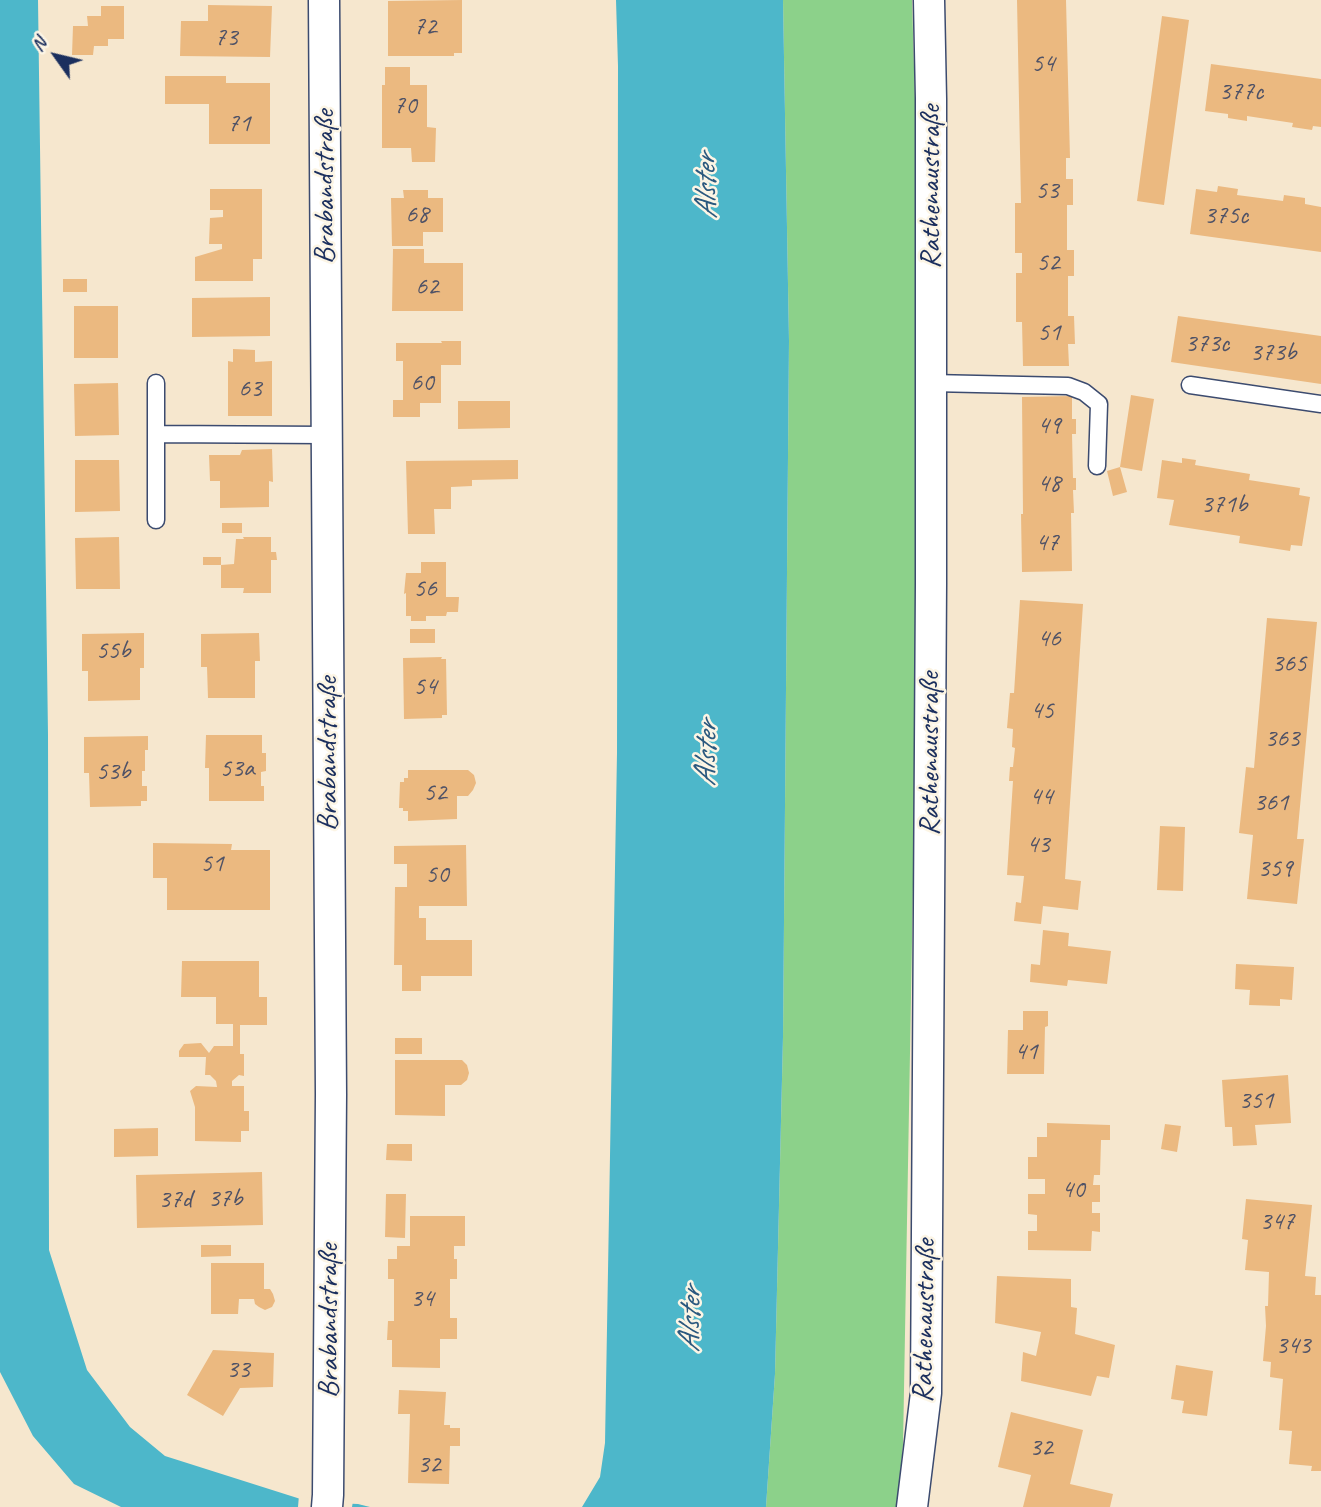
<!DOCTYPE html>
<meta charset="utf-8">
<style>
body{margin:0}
#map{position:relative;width:1321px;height:1507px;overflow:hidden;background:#f6e7ce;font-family:Caveat,sans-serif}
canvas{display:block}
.north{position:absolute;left:21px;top:21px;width:70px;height:70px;-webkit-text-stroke:5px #fcf5e5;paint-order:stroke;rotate:304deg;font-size:19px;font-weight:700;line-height:28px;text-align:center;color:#1b2f5e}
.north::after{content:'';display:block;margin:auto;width:24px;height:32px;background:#1b2f5e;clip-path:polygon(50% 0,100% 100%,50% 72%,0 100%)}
</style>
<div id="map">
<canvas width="1321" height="1507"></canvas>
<div class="north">N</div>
</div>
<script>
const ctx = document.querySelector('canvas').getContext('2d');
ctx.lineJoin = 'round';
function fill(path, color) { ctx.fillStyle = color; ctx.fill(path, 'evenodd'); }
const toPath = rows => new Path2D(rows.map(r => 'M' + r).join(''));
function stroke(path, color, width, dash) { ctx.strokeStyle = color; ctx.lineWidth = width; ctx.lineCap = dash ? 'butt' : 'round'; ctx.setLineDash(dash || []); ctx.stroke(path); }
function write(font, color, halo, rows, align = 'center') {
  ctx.font = font + ' Caveat,sans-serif'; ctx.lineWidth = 5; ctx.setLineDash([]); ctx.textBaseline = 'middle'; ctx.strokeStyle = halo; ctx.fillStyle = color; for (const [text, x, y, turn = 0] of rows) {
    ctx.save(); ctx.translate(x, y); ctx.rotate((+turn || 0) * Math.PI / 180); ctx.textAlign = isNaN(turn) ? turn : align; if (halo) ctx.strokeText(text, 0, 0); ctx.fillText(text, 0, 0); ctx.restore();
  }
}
const green = toPath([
 [783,0,912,0,915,101,918,604,903,1445,897,1507,766,1507,775,1374,783,1037,789,341]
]);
const water = toPath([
 [0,0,38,0,48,735,49,1250,87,1370,130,1427,165,1456,310,1502,358,1504,370,1507,121,1507,74,1484,33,1436,0,1372],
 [616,0,783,0,789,341,783,1037,775,1374,766,1507,582,1507,600,1477,605,1443,617,753,618,66]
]);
const pier = toPath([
 [299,1495,310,1498,353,1501,352,1507,298,1507]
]);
const building = toPath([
 [462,0,462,53,454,53,454,56,388,56,388,1],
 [1017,0,1066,0,1070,158,1066,158,1066,179,1073,179,1073,205,1067,205,1067,250,1074,250,1074,276,1068,276,1068,316,1074,316,1075,344,1068,344,1069,366,1023,366,1022,322,1016,322,1016,273,1022,273,1022,253,1015,253,1015,203,1021,203],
 [208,5,272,6,270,57,180,56,181,21,208,21],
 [101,6,124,6,124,39,108,39,108,46,94,46,93,55,72,55,73,26,88,26,87,16,101,16],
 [1162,16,1189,20,1164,205,1137,201],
 [1211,64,1321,79,1321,127,1313,126,1312,130,1292,127,1293,123,1247,116,1247,121,1228,118,1228,114,1205,111],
 [385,67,410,67,410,85,427,85,427,127,436,128,435,162,412,162,411,148,382,148,382,85,385,85],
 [165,76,226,76,226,83,270,83,270,144,209,144,209,104,165,104],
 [1218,186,1238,189,1237,195,1283,201,1284,195,1305,198,1305,204,1321,207,1321,252,1190,234,1196,189,1217,192],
 [210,189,262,189,262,259,253,259,253,281,195,281,195,257,222,249,222,244,209,244,210,218,223,217,223,210,210,210],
 [403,190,428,190,428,198,443,198,443,232,423,232,423,246,392,246,391,198,404,198],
 [393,249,424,249,424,263,463,263,463,311,392,311],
 [63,279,87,279,87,292,63,292],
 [270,297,270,336,192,337,192,298],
 [74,306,118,306,118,358,74,358],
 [1178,316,1321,336,1321,384,1171,362],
 [441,341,461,341,461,365,441,365,441,403,420,403,420,417,393,417,393,400,403,400,403,361,396,361,396,343,442,343],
 [233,349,255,350,255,362,272,361,272,416,228,416,228,361,233,362],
 [118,383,119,435,75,436,74,384],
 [1131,395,1154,399,1142,471,1120,467],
 [1072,396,1072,419,1076,419,1076,434,1072,434,1073,478,1076,478,1076,490,1073,490,1074,513,1071,513,1072,571,1022,572,1021,514,1023,514,1022,397],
 [458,401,510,401,510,428,458,429],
 [272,449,273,482,269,481,269,507,220,508,220,481,210,481,209,455,240,455,242,450],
 [1182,458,1196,460,1195,465,1250,474,1249,480,1300,488,1299,495,1310,497,1302,546,1291,545,1290,551,1239,543,1240,536,1169,525,1174,500,1157,498,1162,460,1182,463],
 [75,460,119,460,120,511,75,512],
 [518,460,518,479,472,480,472,486,451,487,451,509,434,509,435,534,408,534,406,461],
 [1120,467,1127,492,1113,496,1107,471],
 [222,523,242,523,242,533,222,533],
 [119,537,120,589,76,589,75,538],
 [243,537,271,537,271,552,276,552,277,560,271,560,271,593,243,593,244,588,221,588,221,565,203,565,203,557,221,557,221,565,234,564,236,539,244,539],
 [421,562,446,562,446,597,459,597,458,612,447,612,446,616,426,616,426,621,411,621,411,616,406,616,406,593,404,594,406,573,421,573],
 [1020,600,1083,604,1065,879,1081,881,1078,910,1043,906,1041,924,1014,921,1016,902,1021,903,1024,876,1007,875,1013,781,1009,781,1010,767,1013,767,1015,748,1012,747,1013,729,1007,728,1010,693,1014,693],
 [1267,618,1317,622,1297,839,1304,839,1297,904,1247,899,1253,835,1239,833,1246,767,1254,768],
 [410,629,435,629,435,643,410,643],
 [144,633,144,668,140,668,140,700,88,701,88,671,82,671,82,634],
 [259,633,260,661,255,661,255,698,208,698,207,667,201,667,201,634],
 [442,657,441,659,446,659,447,715,442,715,442,718,404,719,403,658],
 [206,735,262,735,262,753,266,753,266,771,261,772,261,786,264,786,264,801,209,801,209,768,205,768],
 [148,736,148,750,145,750,145,771,142,771,142,786,147,786,147,801,141,801,141,806,90,807,89,773,84,773,84,737],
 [408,770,468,770,474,775,476,783,473,790,468,796,457,796,457,819,408,821,408,811,403,811,403,808,399,808,400,782,404,782,404,778,408,778],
 [1160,826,1185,827,1183,891,1157,890],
 [153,843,232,844,231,850,270,850,270,910,167,910,167,878,153,878],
 [466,845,467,906,419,906,419,918,426,918,426,940,472,940,472,976,421,976,421,991,402,991,402,965,394,965,395,887,407,887,407,864,394,864,394,846],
 [1043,930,1069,933,1068,946,1111,951,1107,984,1068,980,1067,986,1030,982,1031,964,1040,965],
 [182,961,259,961,259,997,267,997,267,1025,240,1025,240,1054,244,1054,244,1076,239,1075,232,1081,232,1086,244,1086,244,1111,249,1111,249,1131,241,1131,241,1142,195,1141,195,1107,190,1091,196,1086,217,1087,216,1081,210,1075,205,1075,206,1057,179,1057,179,1051,184,1044,201,1043,209,1053,214,1046,233,1046,233,1024,216,1024,216,997,181,997],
 [1236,964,1294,967,1292,1000,1280,999,1280,1006,1249,1005,1250,990,1235,989],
 [1023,1011,1048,1011,1048,1026,1045,1027,1044,1074,1007,1074,1008,1030,1023,1030],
 [395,1038,422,1038,422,1054,395,1054],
 [395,1060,462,1060,467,1065,469,1073,467,1080,461,1085,445,1085,445,1116,395,1115],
 [1288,1075,1291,1123,1255,1125,1257,1145,1233,1146,1232,1127,1225,1127,1222,1080],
 [1047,1123,1110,1125,1110,1140,1101,1140,1100,1175,1094,1175,1093,1185,1100,1185,1100,1202,1092,1202,1092,1213,1100,1213,1100,1232,1092,1231,1091,1251,1028,1250,1028,1231,1037,1231,1037,1215,1028,1214,1028,1194,1045,1194,1045,1179,1028,1179,1028,1157,1037,1157,1037,1137,1047,1137],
 [1165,1124,1181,1126,1177,1152,1161,1149],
 [158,1128,158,1156,114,1157,114,1129],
 [387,1144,412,1144,412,1161,386,1160],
 [262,1172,263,1225,137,1228,136,1175],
 [386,1194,406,1194,405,1238,385,1237],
 [1246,1199,1312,1205,1305,1276,1316,1277,1315,1295,1321,1295,1321,1471,1311,1471,1312,1466,1289,1464,1292,1431,1279,1430,1283,1379,1270,1377,1271,1362,1263,1361,1266,1326,1265,1306,1268,1306,1269,1272,1245,1270,1248,1240,1242,1239],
 [410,1216,465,1216,465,1246,454,1246,454,1259,457,1259,457,1279,450,1279,450,1318,457,1318,457,1339,440,1339,440,1368,392,1367,392,1340,387,1340,388,1321,394,1321,394,1279,388,1279,388,1259,397,1259,397,1246,410,1246],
 [201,1245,231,1245,231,1256,201,1257],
 [211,1263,264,1263,264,1289,270,1289,273,1294,275,1301,272,1307,265,1310,259,1307,255,1304,254,1299,239,1299,238,1314,211,1314],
 [997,1276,1071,1279,1071,1307,1077,1308,1075,1334,1115,1345,1109,1378,1097,1376,1091,1396,1021,1381,1023,1352,1036,1356,1041,1332,995,1323],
 [213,1350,274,1353,273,1387,240,1388,223,1416,187,1395],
 [1176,1365,1213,1371,1207,1416,1182,1413,1184,1401,1171,1399],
 [399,1390,446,1392,444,1425,450,1425,450,1428,460,1428,460,1446,450,1446,449,1484,408,1483,410,1414,398,1414],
 [1011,1412,1083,1430,1070,1484,1113,1494,1110,1507,1023,1507,1031,1475,998,1467]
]);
const service = toPath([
 [156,383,156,520],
 [931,383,1068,386,1084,392,1099,404,1097,466],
 [1190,385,1321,404],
 [156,434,326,435]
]);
const minor = toPath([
 [324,0,331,1094,328,1495,327,1507],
 [912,1507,926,1393,931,583,931,99,929,0]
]);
const numberNames = [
 ["72",425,27],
 ["73",226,38],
 ["54",1043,64],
 ["377c",1241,92],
 ["70",405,106],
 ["71",239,124],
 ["53",1047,191],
 ["68",417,215],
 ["375c",1226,216],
 ["52",1048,263],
 ["62",427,287],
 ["51",1049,333],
 ["373c",1207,344],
 ["373b",1273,353],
 ["60",422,383],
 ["63",250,389],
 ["49",1049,426],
 ["48",1049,484],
 ["371b",1224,505],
 ["47",1047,543],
 ["56",425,589],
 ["46",1049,639],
 ["55b",113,651],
 ["365",1289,664],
 ["54",425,687],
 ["45",1042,711],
 ["363",1282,739],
 ["53a",237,769],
 ["53b",113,772],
 ["52",435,793],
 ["44",1041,797],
 ["361",1271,803],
 ["43",1038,845],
 ["51",212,864],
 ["359",1275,869],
 ["50",437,875],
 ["41",1026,1052],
 ["351",1256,1101],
 ["40",1073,1190],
 ["37b",225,1199],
 ["37d",175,1200],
 ["347",1277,1222],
 ["34",422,1299],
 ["343",1293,1346],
 ["33",238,1370],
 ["32",1041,1448],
 ["32",429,1465]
];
const streetNames = [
 ["Brabandstraße",325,187,-90],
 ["Rathenaustraße",931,187,-90],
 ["Brabandstraße",328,754,-90],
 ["Rathenaustraße",930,754,-90],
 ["Brabandstraße",329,1321,-90],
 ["Rathenaustraße",925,1321,-89]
];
const waterNames = [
 ["Alster",707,187,-91],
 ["Alster",707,754,-88],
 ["Alster",691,1320,-88]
];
fill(green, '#8cd18a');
fill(water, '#4db7ca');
fill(pier, '#f6e7ce');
fill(building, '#ebb980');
stroke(service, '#3c4b6f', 19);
stroke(minor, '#3c4b6f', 33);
stroke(service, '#fff', 16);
stroke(minor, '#fff', 30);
write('26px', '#4f5266', null, numberNames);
write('30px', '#1b2f5e', '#fcf5e5', streetNames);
write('italic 32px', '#2a587e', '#fcf5e5', waterNames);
</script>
